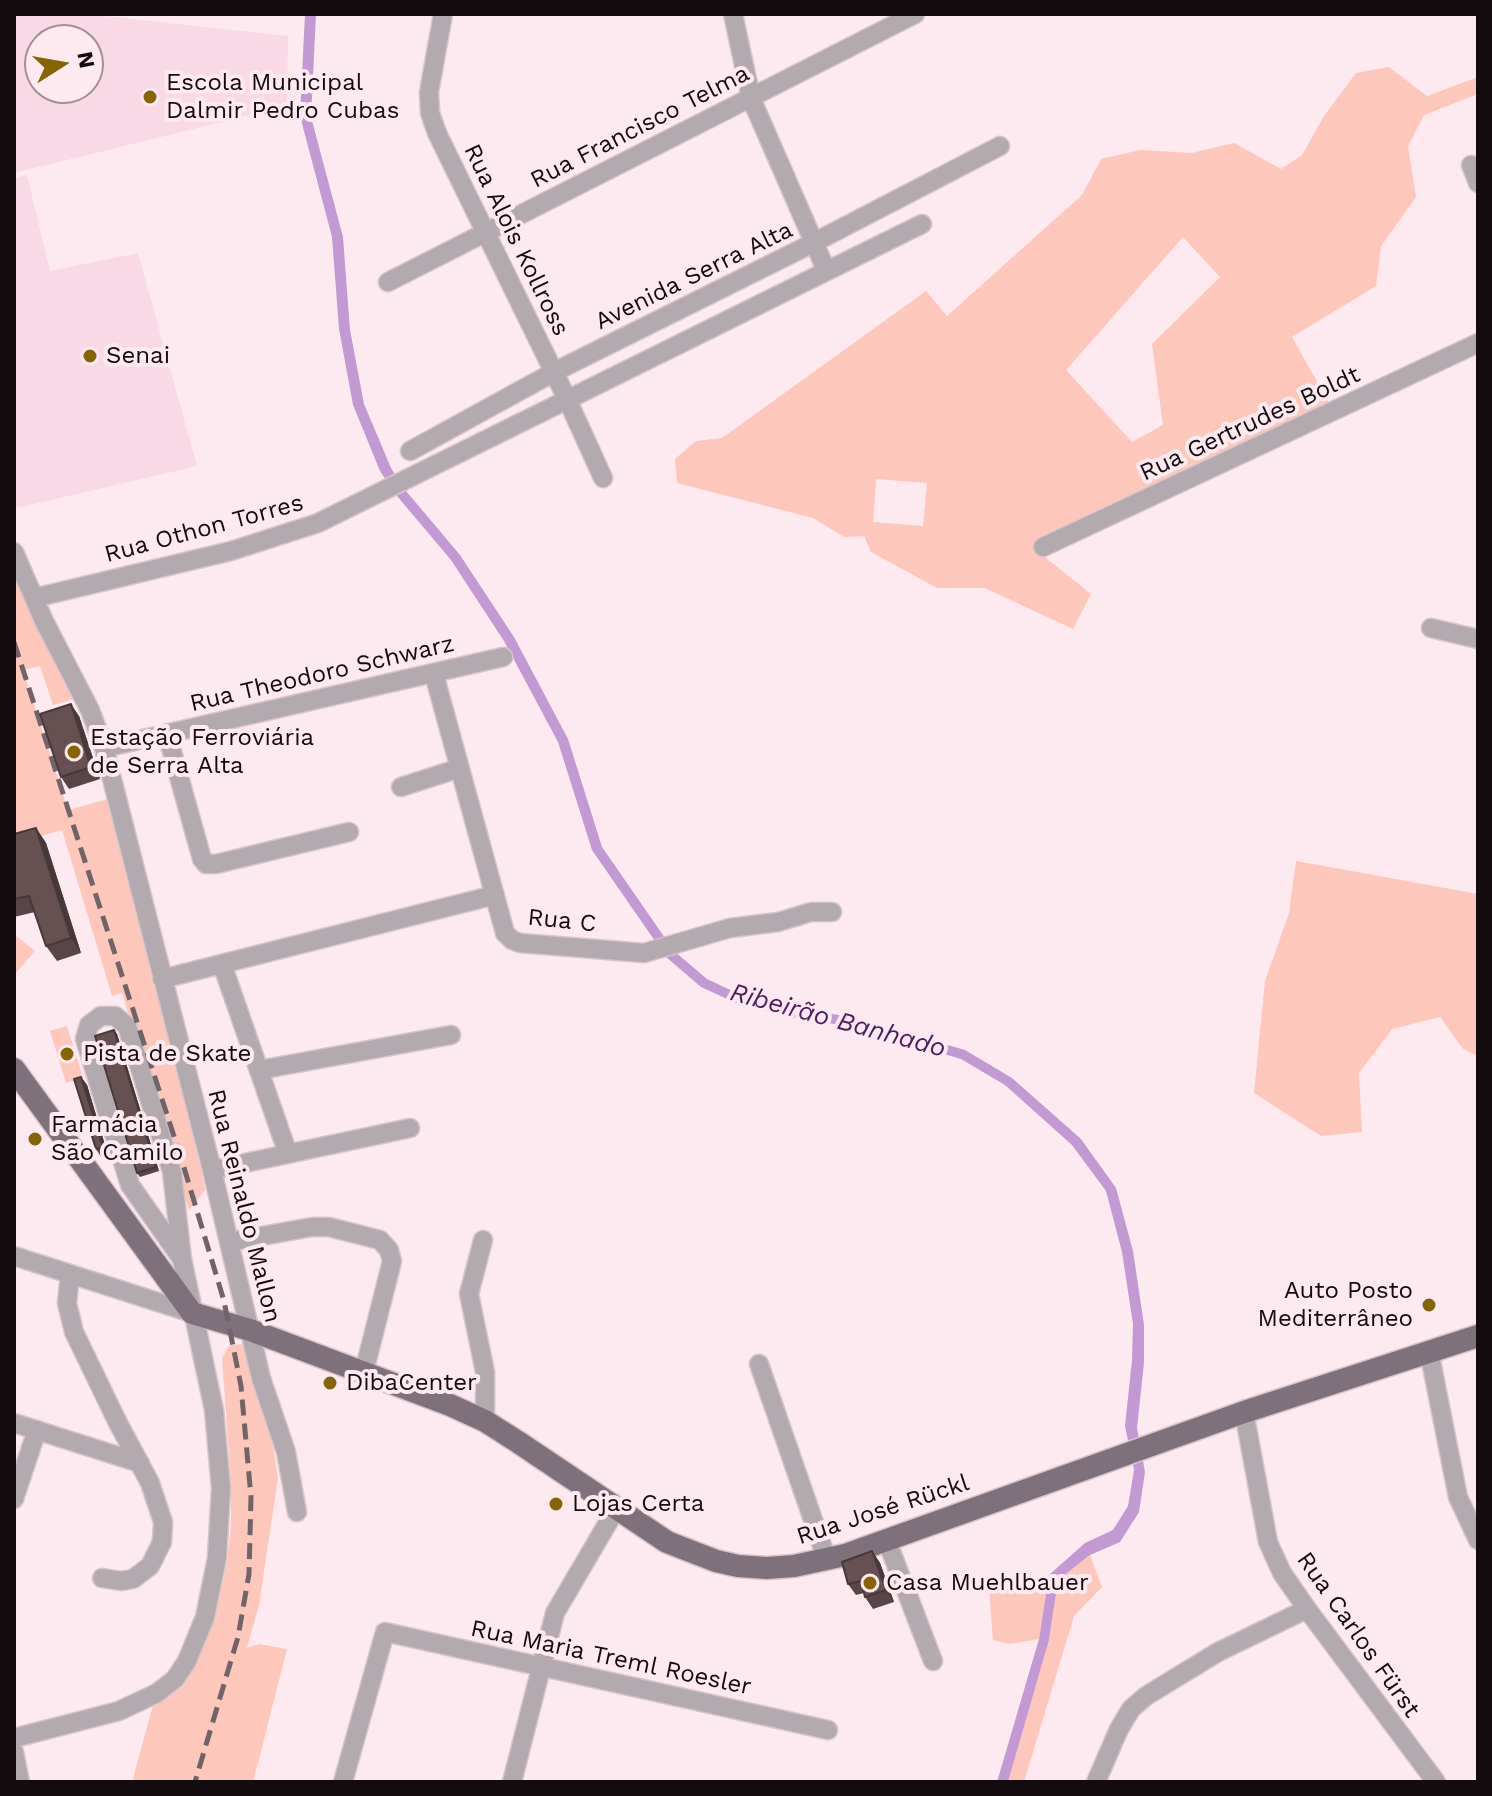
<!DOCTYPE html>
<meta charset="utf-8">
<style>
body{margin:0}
#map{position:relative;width:1492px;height:1796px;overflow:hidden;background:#fde9f0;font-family:"Work Sans",sans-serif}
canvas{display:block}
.frame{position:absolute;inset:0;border:16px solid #130b0e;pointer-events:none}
.north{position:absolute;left:24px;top:24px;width:80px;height:80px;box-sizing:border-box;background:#fde9f0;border:2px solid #9f9096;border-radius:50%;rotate:79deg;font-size:22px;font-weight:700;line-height:32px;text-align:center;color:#130b0e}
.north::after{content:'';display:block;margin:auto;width:28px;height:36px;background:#866500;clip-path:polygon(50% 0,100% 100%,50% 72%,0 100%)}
</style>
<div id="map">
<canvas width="1492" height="1796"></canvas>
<div class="frame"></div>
<div class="north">N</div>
</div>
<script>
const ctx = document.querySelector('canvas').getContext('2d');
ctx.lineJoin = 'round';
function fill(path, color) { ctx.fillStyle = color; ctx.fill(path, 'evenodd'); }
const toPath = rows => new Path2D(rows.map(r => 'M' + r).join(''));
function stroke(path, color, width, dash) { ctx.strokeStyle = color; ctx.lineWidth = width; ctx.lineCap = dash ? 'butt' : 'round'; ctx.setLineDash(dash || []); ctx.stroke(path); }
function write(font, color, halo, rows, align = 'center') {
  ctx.font = font + ' "Work Sans",sans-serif'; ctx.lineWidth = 8; ctx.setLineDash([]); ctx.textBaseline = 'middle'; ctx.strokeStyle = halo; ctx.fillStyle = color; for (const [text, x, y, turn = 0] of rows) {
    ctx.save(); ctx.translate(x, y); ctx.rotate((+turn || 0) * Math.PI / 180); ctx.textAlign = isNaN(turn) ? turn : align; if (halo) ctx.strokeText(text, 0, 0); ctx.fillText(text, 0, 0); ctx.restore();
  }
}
const built = toPath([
 [14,14,103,14,104,16,288,36,287,106,14,173],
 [40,40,88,40,88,88,40,88],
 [27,175,50,271,138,253,197,466,17,508,14,496,14,178]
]);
const green = toPath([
 [1389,67,1427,96,1478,77,1478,94,1424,115,1408,146,1416,197,1381,246,1376,286,1292,337,1329,403,1051,534,1046,558,1091,594,1073,629,985,588,937,588,871,552,864,536,844,537,813,518,677,483,675,459,696,441,722,438,926,291,947,316,1082,195,1101,159,1140,150,1192,153,1234,143,1281,169,1302,155,1324,116,1356,73],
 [1183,237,1220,277,1152,344,1163,425,1132,442,1066,370],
 [876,479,927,483,923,526,873,522],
 [14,576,75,699,53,705,40,666,23,670,68,810,108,799,202,1173,205,1190,189,1210,122,993,112,996,62,830,14,844],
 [1296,861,1478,894,1478,1056,1463,1049,1440,1017,1392,1029,1359,1073,1362,1132,1321,1136,1254,1093,1265,981,1289,913],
 [14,934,35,951,14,975],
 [67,1026,83,1078,66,1083,50,1031],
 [248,1344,273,1446,278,1478,259,1605,247,1648,259,1644,287,1649,253,1782,132,1782,153,1705,188,1675,205,1639,218,1602,227,1563,231,1524,231,1484,222,1358,230,1345],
 [1090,1555,1102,1587,1074,1616,1024,1782,1008,1782,1049,1640,1058,1580],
 [1049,1575,1039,1639,1009,1644,993,1640,989,1588]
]);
const water = toPath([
 [305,14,316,14,311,117,343,237,350,330,364,404,391,468,406,491,460,555,514,637,568,739,602,847,674,951,707,979,739,994,787,1006,855,1018,965,1050,1012,1078,1081,1139,1116,1188,1133,1251,1144,1325,1144,1363,1137,1428,1145,1472,1139,1512,1120,1542,1090,1555,1058,1580,1049,1640,1008,1782,997,1782,1039,1639,1049,1575,1085,1543,1113,1530,1128,1506,1134,1470,1125,1426,1132,1360,1133,1324,1122,1252,1106,1191,1072,1145,1005,1085,961,1059,853,1027,785,1016,736,1003,701,987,666,957,592,850,558,742,504,641,451,560,397,496,380,471,353,405,339,329,332,237,300,116]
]);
const minor = toPath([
 [443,14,429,92,430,113,437,133,568,401,603,478],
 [733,14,751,98,826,270],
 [1471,165,1478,183],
 [388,282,915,14],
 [410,451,554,372,815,242,1000,146],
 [1043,547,1478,343],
 [14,552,44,621,90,710,104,748,212,1170,261,1378,286,1452,297,1512],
 [34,598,231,551,318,523,922,224],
 [1431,628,1478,639],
 [434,674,505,933,512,940,520,943,644,953,730,928,778,922,811,912,832,912],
 [167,734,202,859,206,864,216,864,349,832],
 [104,748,503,657],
 [401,787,460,768],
 [222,964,288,1154],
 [162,979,495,895],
 [259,1070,451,1035],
 [212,1170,410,1128],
 [483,1240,469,1294,485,1372,485,1421],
 [229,1242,312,1227,329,1227,380,1240,389,1250,392,1261,364,1372],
 [14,1256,192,1313],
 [70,1274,67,1303,74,1332,117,1421,150,1483,163,1522,162,1542,150,1566,133,1579,121,1581,102,1578],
 [1429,1351,1458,1497,1478,1540],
 [759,1364,827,1560],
 [1244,1412,1268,1542,1282,1573,1307,1609,1436,1782],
 [14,1423,140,1463],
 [14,1499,37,1430],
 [887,1541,933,1661],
 [14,1738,119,1711,157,1693,175,1679,187,1661,205,1617,217,1558,221,1488,214,1410,182,1259,172,1172,127,1026,115,1016,101,1016,89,1025,85,1039,130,1185,182,1259],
 [14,1752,20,1782],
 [343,1782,385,1632,828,1730],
 [512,1782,555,1613,616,1509],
 [1096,1782,1119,1729,1131,1709,1146,1696,1218,1652,1307,1609]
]);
const major = toPath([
 [14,1069,192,1313,250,1330,450,1405,485,1421,518,1442,667,1542,716,1561,738,1566,767,1568,794,1566,845,1555,1244,1412,1478,1336]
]);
const rail = toPath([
 [14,642,182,1161,224,1301,241,1386,251,1497,249,1574,238,1637,195,1782]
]);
const wall = toPath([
 [79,716,100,779,69,789,61,777],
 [36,828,46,843,81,953,57,961,46,946,35,912,14,917,14,834],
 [114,1030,117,1034,159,1171,140,1177,137,1173],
 [81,1077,87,1085,108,1155,101,1157,96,1149],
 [872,1551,880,1563,894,1602,873,1609,865,1597,864,1593,856,1595,848,1584]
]);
const shadedWall = toPath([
 [71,704,79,716,100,779,91,767],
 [36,828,46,843,81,953,71,938],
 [114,1030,117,1034,159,1171,156,1167],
 [81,1077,87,1085,108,1155,103,1147],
 [872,1551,880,1563,894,1602,886,1590]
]);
const building = toPath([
 [71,704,91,767,61,777,40,714,71,704],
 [36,828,71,938,46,946,29,896,14,899,14,834,36,828],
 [114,1030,156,1167,137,1173,95,1036,114,1030],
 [81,1077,103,1147,96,1149,74,1079,81,1077],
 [872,1551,886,1590,865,1597,861,1581,848,1584,842,1562,872,1551]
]);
const markers = [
 [150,97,8,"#866500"],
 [90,356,8,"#866500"],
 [74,752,8,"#866500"],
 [67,1054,8,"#866500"],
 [35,1139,8,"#866500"],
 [1429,1305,8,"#866500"],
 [330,1383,8,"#866500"],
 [556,1504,8,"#866500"],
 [870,1583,8,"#866500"]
];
const poiNames = [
 ["Escola Municipal",166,83],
 ["Dalmir Pedro Cubas",166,111],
 ["Senai",106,356],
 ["Estação Ferroviária",90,738],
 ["de Serra Alta",90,766],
 ["Pista de Skate",83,1054],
 ["Farmácia",51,1125],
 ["São Camilo",51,1153],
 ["Auto Posto",1413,1291,"right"],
 ["Mediterrâneo",1413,1319,"right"],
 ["DibaCenter",346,1383],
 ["Lojas Certa",572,1504],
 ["Casa Muehlbauer",886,1583]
];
const streetNames = [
 ["Rua Francisco Telma",640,127,-27],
 ["Rua Alois Kollross",516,240,64],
 ["Avenida Serra Alta",694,276,-26],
 ["Rua Gertrudes Boldt",1250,424,-25],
 ["Rua Othon Torres",204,529,-15],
 ["Rua Theodoro Schwarz",322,674,-13],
 ["Rua C",562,921,6],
 ["Rua Reinaldo Mallon",244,1206,76],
 ["Rua José Rückl",883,1510,-18],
 ["Rua Carlos Fürst",1358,1635,55],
 ["Rua Maria Treml Roesler",611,1658,12]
];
const waterNames = [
 ["Ribeirão Banhado",838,1021,15]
];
fill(built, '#f9d9e5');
fill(green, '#fdc7bc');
fill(water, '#c299d2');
stroke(minor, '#d8c5cc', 21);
stroke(major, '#d8c5cc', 25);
stroke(minor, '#b3aab0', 18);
stroke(major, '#7f717c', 22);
stroke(rail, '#716469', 5, [16, 8]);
fill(wall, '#584547');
fill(shadedWall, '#473839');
fill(building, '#665052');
stroke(building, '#473839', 2);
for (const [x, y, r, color] of markers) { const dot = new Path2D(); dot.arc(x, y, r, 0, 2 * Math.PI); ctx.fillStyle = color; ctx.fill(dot); stroke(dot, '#fde9f0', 3); }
write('24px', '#130b0e', '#fde9f0', poiNames, 'left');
write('24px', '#130b0e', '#fde9f0', streetNames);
write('italic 26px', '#4f1c60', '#fde9f0', waterNames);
</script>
